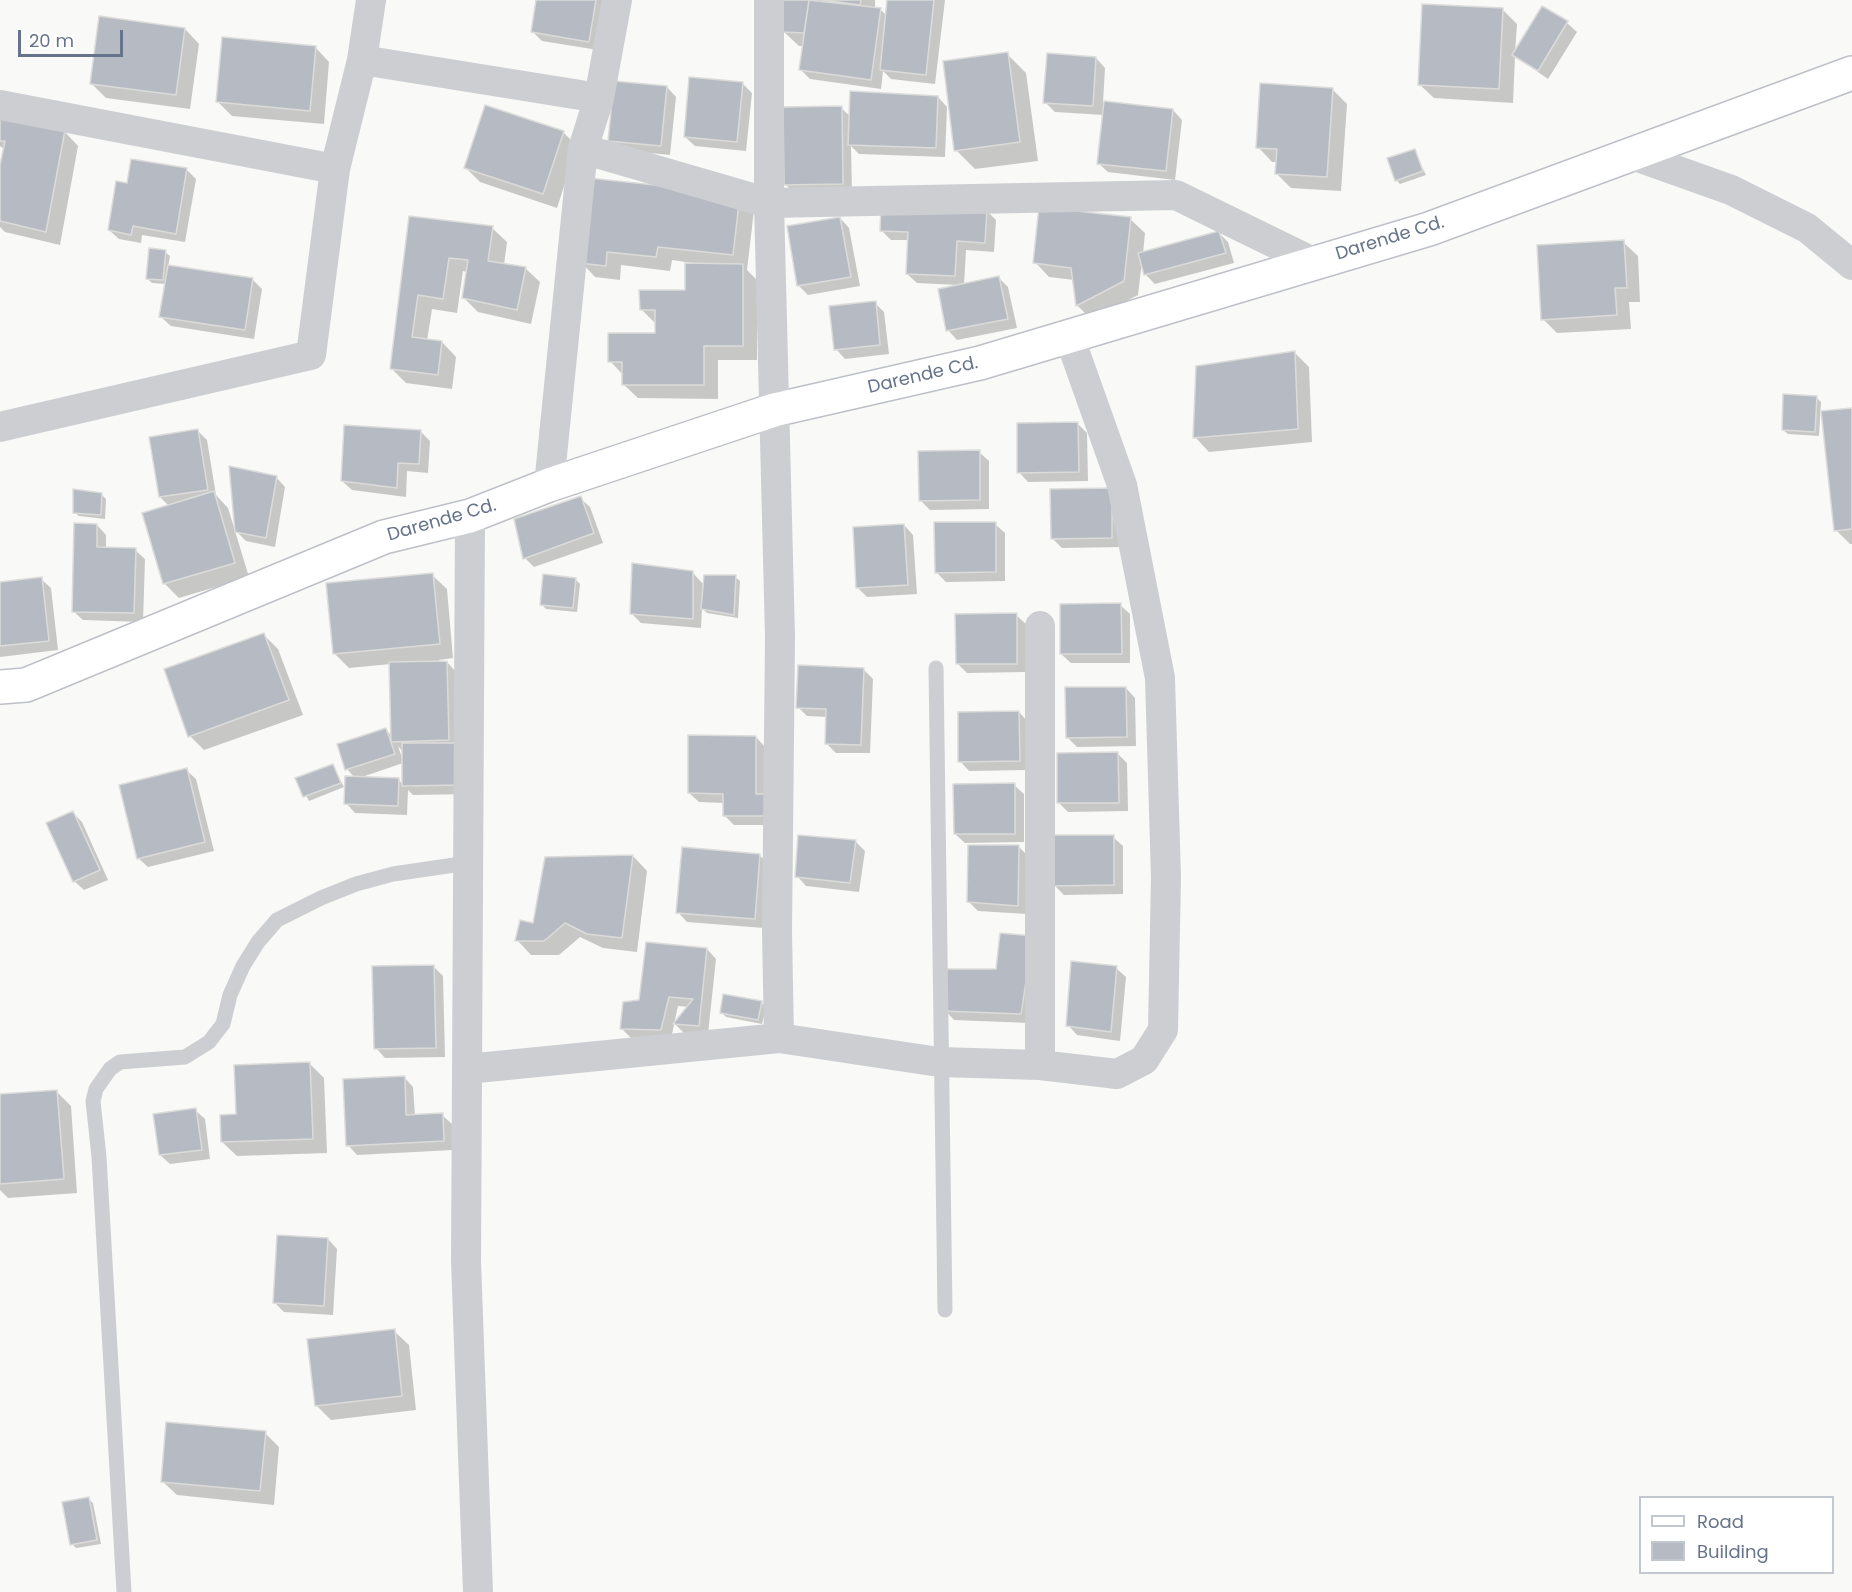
<!DOCTYPE html>
<style>
body{margin:0}
#map{position:relative;width:1852px;height:1592px;overflow:hidden;background:#f9f9f7;font-family:Poppins,sans-serif}
canvas{display:block}
.legend{position:absolute;left:1639px;top:1496px;width:195px;height:78px;box-sizing:border-box;background:#fff;border:2px solid #c2c7d0;margin:0;padding:8px 10px;list-style:none;font-size:18px;color:#66738a}
.legend li{display:flex;align-items:center;gap:12px;height:30px}
.legend b{width:30px;border:2px solid #c2c7d0}
.scale{position:absolute;left:18px;top:30px;width:105px;height:27px;box-sizing:border-box;border:3px solid #66738a;border-top:0;padding-left:8px;font-size:18px;line-height:21px;white-space:nowrap;color:#66738a;-webkit-text-stroke:4px #fff;paint-order:stroke}
</style>
<div id="map">
<canvas width="1852" height="1592"></canvas>
<ul class="legend">
<li><b style="height:8px;background:#fff"></b>Road</li>
<li><b style="height:16px;background:#b6bbc3"></b>Building</li>
</ul>
<div class="scale">20 m</div>
</div>
<script>
const ctx = document.querySelector('canvas').getContext('2d');
ctx.lineJoin = 'round';
function fill(path, color) { ctx.fillStyle = color; ctx.fill(path, 'evenodd'); }
const toPath = rows => new Path2D(rows.map(r => 'M' + r).join(''));
function stroke(path, color, width, dash) { ctx.strokeStyle = color; ctx.lineWidth = width; ctx.lineCap = dash ? 'butt' : 'round'; ctx.setLineDash(dash || []); ctx.stroke(path); }
function write(font, color, halo, rows, align = 'center') {
  ctx.font = font + ' Poppins,sans-serif'; ctx.lineWidth = 6; ctx.setLineDash([]); ctx.textBaseline = 'middle'; ctx.strokeStyle = halo; ctx.fillStyle = color; for (const [text, x, y, turn = 0] of rows) {
    ctx.save(); ctx.translate(x, y); ctx.rotate((+turn || 0) * Math.PI / 180); ctx.textAlign = isNaN(turn) ? turn : align; if (halo) ctx.strokeText(text, 0, 0); ctx.fillText(text, 0, 0); ctx.restore();
  }
}
const shadow = toPath([
 [538,0,606,0,598,50,542,41,533,32],
 [784,0,875,0,875,8,880,9,887,16,889,0,945,0,935,84,891,79,883,71,881,89,810,79,801,70,804,46,799,46,784,32],
 [1543,8,1567,23,1577,32,1548,79,1515,56,1513,103,1434,98,1419,84,1503,10,1517,24,1515,53],
 [185,29,199,44,190,109,106,98,91,83],
 [315,47,329,62,324,124,232,116,217,101],
 [1007,54,1026,73,1038,161,975,169,956,150],
 [1096,58,1105,68,1103,103,1173,110,1182,120,1175,180,1108,172,1098,163,1104,115,1055,112,1045,102],
 [742,83,752,93,746,151,695,146,685,137],
 [667,87,676,97,670,155,619,150,610,140],
 [1333,90,1347,104,1341,191,1291,188,1276,173,1277,162,1272,162,1258,147],
 [938,97,947,107,945,157,859,154,851,146,852,193,795,193,785,184,841,108,851,117],
 [0,115,64,131,78,146,60,245,5,232,0,227,0,172,5,150,0,146],
 [563,132,577,146,557,208,480,182,466,168],
 [1414,151,1426,175,1400,184,1396,180],
 [186,169,196,179,185,242,142,235,141,243,119,239,109,230,128,185],
 [590,179,754,210,747,270,757,280,757,360,718,360,718,399,638,398,623,384,623,375,610,361,657,334,656,324,641,309,686,292,693,263,672,260,670,271,621,265,620,280,595,277,581,262],
 [986,210,996,220,994,252,966,250,964,285,999,278,1008,287,1017,328,957,340,948,330,958,285,917,283,907,274,909,240,891,240,881,230],
 [411,217,492,228,507,242,504,265,525,268,540,282,531,324,478,312,463,297,467,272,463,271,457,313,432,309,427,341,442,342,456,357,452,389,406,383,391,368],
 [840,218,849,228,860,286,808,295,798,285],
 [1130,219,1145,233,1143,253,1219,233,1228,242,1234,263,1155,284,1146,275,1142,261,1138,295,1091,319,1077,305,1074,280,1049,277,1035,262],
 [1623,242,1638,256,1640,302,1629,302,1631,329,1557,333,1543,319],
 [165,252,170,256,168,267,252,279,262,289,254,339,171,326,161,317,166,284,152,283,147,278],
 [875,303,884,312,889,354,845,359,836,349],
 [1295,353,1309,367,1312,442,1209,452,1195,437],
 [1816,397,1821,402,1819,436,1788,434,1783,430],
 [1852,409,1852,544,1850,544,1836,530],
 [1077,423,1087,433,1088,481,1028,482,1019,472],
 [198,431,207,440,216,495,228,508,249,577,179,598,164,583,169,506,160,497],
 [421,432,430,441,428,473,407,471,406,497,352,490,342,481],
 [979,452,989,461,989,509,930,510,920,500],
 [276,477,285,487,275,547,246,541,236,531],
 [1111,489,1121,547,1062,548,1052,538],
 [101,494,106,499,105,519,79,516,74,512],
 [580,498,590,507,603,543,534,567,525,558],
 [995,524,1005,533,1005,581,946,582,936,572],
 [97,525,106,535,106,549,135,550,145,559,143,622,83,620,73,611],
 [904,525,913,535,917,594,867,597,857,587],
 [693,573,704,585,735,577,740,581,738,618,707,613,702,608,701,628,641,623,631,613],
 [432,575,447,589,453,658,439,660,439,662,447,662,456,672,470,794,413,795,408,790,407,815,355,813,346,803,355,778,347,769,386,730,393,737,391,664,349,668,334,653],
 [398,746,402,751,403,761],
 [403,763,403,785,399,780,359,778],
 [41,579,51,588,58,650,0,657,0,583],
 [576,580,580,584,577,612,546,609,541,604],
 [1120,605,1130,614,1130,663,1071,663,1061,654],
 [1016,615,1026,624,1026,672,967,673,958,664],
 [264,635,278,649,303,715,204,750,190,736],
 [863,669,873,679,870,753,836,753,826,743,827,717,807,716,798,707],
 [1126,688,1135,698,1136,746,1077,747,1067,737],
 [1019,712,1028,722,1029,770,969,771,960,761],
 [756,737,765,747,777,825,734,825,724,815,724,803,699,802,689,793],
 [1118,754,1127,763,1128,811,1068,812,1059,803],
 [333,766,344,787,309,801,297,779],
 [186,770,196,779,214,851,148,867,138,858],
 [1014,785,1024,794,1024,842,965,843,955,834],
 [73,813,82,822,108,880,84,890,74,881],
 [1113,837,1123,846,1123,894,1064,895,1054,885],
 [855,841,865,851,859,892,806,886,797,876],
 [1018,846,1028,856,1027,914,978,911,968,901],
 [759,855,769,864,764,928,687,922,678,912],
 [633,856,647,871,637,952,603,948,580,937,559,955,531,955,517,940,534,925],
 [1032,937,1030,1023,954,1020,945,1010,997,971],
 [707,949,716,959,708,1034,684,1033,675,1024,689,1007,678,1006,671,1039,631,1038,621,1028,640,1002],
 [433,966,443,976,445,1057,385,1058,376,1048],
 [1116,968,1126,977,1120,1041,1077,1035,1068,1025],
 [761,1002,766,1007,762,1024,726,1017,722,1013],
 [309,1063,324,1078,327,1153,237,1156,222,1142,237,1115],
 [404,1077,413,1087,415,1116,442,1115,452,1124,453,1150,357,1155,348,1145],
 [56,1091,71,1106,77,1193,8,1198,0,1190,0,1095],
 [195,1110,205,1119,210,1159,170,1164,160,1155],
 [328,1239,337,1249,333,1315,284,1312,274,1302],
 [394,1331,409,1345,416,1410,331,1420,316,1405],
 [265,1433,279,1447,274,1505,177,1495,162,1481],
 [88,1498,93,1503,101,1544,76,1548,72,1544]
]);
const building = toPath([
 [536,0,596,0,589,42,531,32,536,0],
 [783,0,809,0,804,33,783,32,783,0],
 [809,0,881,8,871,80,799,70,809,0],
 [823,0,861,0,860,5,823,0],
 [887,0,934,0,926,75,880,70,887,0],
 [1422,4,1503,8,1499,89,1418,85,1422,4],
 [1542,6,1568,21,1538,71,1512,55,1542,6],
 [99,16,185,28,176,95,90,84,99,16],
 [222,37,316,46,310,111,216,102,222,37],
 [1008,52,1020,142,954,151,943,61,1008,52],
 [1047,53,1096,57,1093,106,1043,103,1047,53],
 [689,77,743,82,737,142,684,137,689,77],
 [614,81,667,86,661,146,608,141,614,81],
 [1260,83,1333,88,1327,177,1275,174,1277,149,1256,148,1260,83],
 [850,91,938,96,936,148,848,145,850,91],
 [1104,101,1173,109,1166,171,1097,164,1104,101],
 [485,105,564,131,543,194,464,168,485,105],
 [842,106,843,184,784,185,783,107,842,106],
 [0,113,65,130,46,232,0,221,0,165,5,141,0,141,0,113],
 [1415,149,1423,171,1395,181,1387,158,1415,149],
 [131,159,187,168,176,234,133,226,131,235,108,230,116,181,127,183,131,159],
 [589,178,740,194,733,255,658,247,656,257,607,252,606,266,579,263,589,178],
 [881,204,987,209,985,243,957,241,955,276,906,274,908,232,880,231,881,204],
 [1039,207,1131,217,1124,281,1076,306,1071,268,1033,263,1039,207],
 [409,216,493,226,488,261,526,267,517,310,462,298,468,260,449,258,443,299,418,295,412,337,442,341,438,375,390,369,409,216],
 [840,217,851,277,797,286,787,226,840,217],
 [1219,231,1226,253,1144,275,1138,253,1219,231],
 [1624,240,1627,288,1615,288,1617,315,1541,320,1537,245,1624,240],
 [149,248,166,250,163,280,146,279,149,248],
 [685,263,743,264,743,346,704,346,704,385,622,385,622,362,608,362,608,333,655,333,655,310,640,310,639,290,685,290,685,263],
 [168,265,253,278,245,330,159,317,168,265],
 [999,276,1008,319,946,331,938,289,999,276],
 [876,301,880,345,834,350,829,306,876,301],
 [1295,351,1298,429,1193,438,1196,366,1295,351],
 [1783,394,1817,396,1815,432,1782,430,1783,394],
 [1852,408,1852,529,1834,531,1821,411,1852,408],
 [1078,422,1079,472,1017,473,1017,423,1078,422],
 [344,425,421,430,419,464,398,463,397,488,341,481,344,425],
 [198,429,208,490,159,497,149,437,198,429],
 [980,450,980,500,919,501,918,451,980,450],
 [229,466,277,476,266,538,235,532,229,466],
 [1112,488,1112,538,1051,539,1050,489,1112,488],
 [73,489,102,493,101,515,73,513,73,489],
 [214,491,235,563,163,584,142,513,214,491],
 [581,496,594,533,523,559,514,519,581,496],
 [934,522,996,522,996,572,935,573,934,522],
 [74,523,97,524,97,547,136,548,134,613,72,612,74,523],
 [904,524,908,585,856,588,853,527,904,524],
 [632,563,693,571,693,619,630,614,632,563],
 [433,573,440,644,333,654,326,583,433,573],
 [543,574,576,578,573,608,540,605,543,574],
 [704,575,736,575,734,615,701,609,704,575],
 [42,577,49,641,0,646,0,582,42,577],
 [1121,603,1122,654,1060,654,1060,604,1121,603],
 [1017,613,1017,664,956,664,955,614,1017,613],
 [264,633,289,700,188,737,164,669,264,633],
 [447,661,449,740,391,742,389,662,447,661],
 [798,665,864,668,861,745,825,744,826,709,796,708,798,665],
 [1065,687,1126,687,1127,737,1066,738,1065,687],
 [1019,711,1020,761,958,762,958,712,1019,711],
 [386,728,395,754,345,770,337,744,386,728],
 [688,735,756,736,756,794,768,794,768,816,723,816,723,794,688,793,688,735],
 [402,743,461,743,461,785,402,786,402,743],
 [1118,752,1119,803,1057,803,1057,753,1118,752],
 [333,764,341,783,303,797,295,778,333,764],
 [187,768,205,842,137,859,119,785,187,768],
 [345,776,399,778,398,806,344,804,345,776],
 [1015,783,1015,834,954,834,953,784,1015,783],
 [73,811,100,870,73,882,46,823,73,811],
 [798,835,856,840,850,883,795,877,798,835],
 [1052,835,1114,835,1114,885,1053,886,1052,835],
 [968,845,1019,845,1018,906,967,902,968,845],
 [682,847,760,854,755,919,676,913,682,847],
 [633,855,622,938,587,934,565,923,544,941,515,941,520,920,533,923,545,857,633,855],
 [1000,933,1033,936,1021,1014,943,1011,947,969,996,969,1000,933],
 [646,942,707,948,699,1026,673,1024,693,999,669,997,661,1030,620,1029,623,1002,639,1000,646,942],
 [1071,961,1117,966,1111,1032,1066,1026,1071,961],
 [434,965,436,1048,374,1049,372,966,434,965],
 [723,994,762,1001,758,1020,720,1013,723,994],
 [310,1062,313,1139,221,1142,220,1115,236,1114,234,1065,310,1062],
 [405,1076,406,1115,443,1113,444,1141,346,1146,343,1079,405,1076],
 [57,1090,64,1179,0,1184,0,1094,57,1090],
 [196,1108,202,1150,159,1155,153,1114,196,1108],
 [277,1235,328,1238,324,1306,273,1303,277,1235],
 [395,1329,402,1396,315,1406,307,1339,395,1329],
 [166,1422,266,1431,260,1491,161,1482,166,1422],
 [89,1497,97,1540,70,1545,62,1502,89,1497]
]);
const lane = toPath([
 [936,668,945,1310],
 [124,1592,99,1157,93,1101,96,1089,110,1069,120,1062,185,1057,209,1042,223,1024,230,995,243,966,258,942,277,920,321,898,356,884,393,874,468,863]
]);
const street = toPath([
 [769,0,769,203,780,637,777,931,779,1038],
 [362,60,599,98],
 [0,105,335,169],
 [583,149,769,203,1176,195,1315,263],
 [1630,154,1731,190,1807,228,1852,265],
 [0,427,311,355,335,169,362,60,371,0],
 [549,485,583,149,599,98,617,0],
 [470,516,466,1261,478,1592],
 [1040,1065,1117,1074,1144,1060,1163,1030,1166,877,1160,678,1122,485,1069,336],
 [467,1069,779,1038,939,1062,1040,1065,1040,626]
]);
const secondary = toPath([
 [0,687,26,685,384,537,470,516,549,485,774,410,980,363,1429,229,1852,73]
]);
const streetNames = [
 ["Darende Cd.",1390,239,-17],
 ["Darende Cd.",923,376,-13],
 ["Darende Cd.",442,521,-16]
];
fill(shadow, '#0003');
fill(building, '#b6bbc3');
stroke(building, '#dbdbd9', 1.5);
stroke(secondary, '#bdc1c7', 36);
stroke(lane, '#ccced2', 15);
stroke(street, '#ccced2', 30);
stroke(secondary, '#fff', 33);
write('18px', '#66738a', '#fff', streetNames);
</script>
